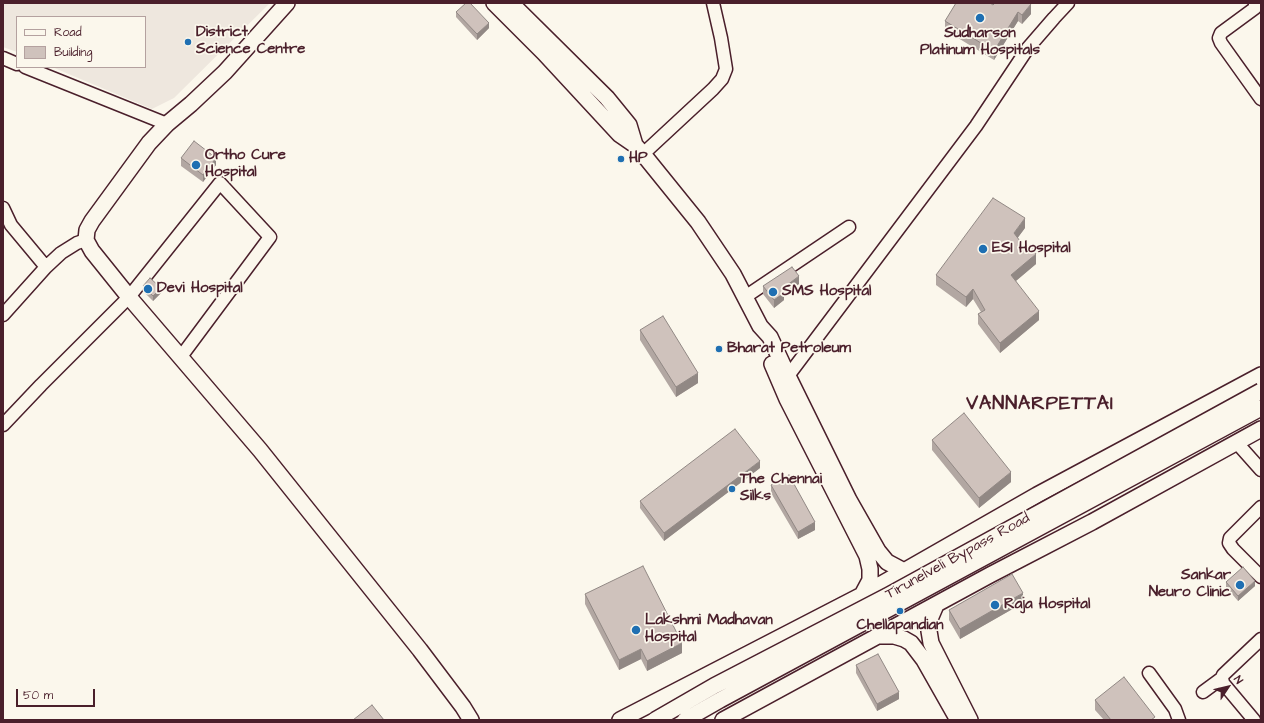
<!DOCTYPE html>
<style>
body{margin:0}
#map{position:relative;width:1264px;height:723px;overflow:hidden;background:#fbf7ec;font-family:"Architects Daughter",sans-serif}
canvas{display:block}
.frame{position:absolute;inset:0;border:4px solid #4a1f2b;pointer-events:none}
.legend{position:absolute;left:16px;top:16px;width:130px;height:52px;box-sizing:border-box;background:#fbf7ec;border:1px solid #b4a19f;margin:0;padding:5px 7px;list-style:none;font-size:12px;color:#4a1f2b}
.legend li{display:flex;align-items:center;gap:8px;height:20px}
.legend b{width:20px;border:1px solid #b4a19f}
.north{position:absolute;left:1208px;top:667px;width:40px;height:40px;-webkit-text-stroke:3px #fbf7ec;paint-order:stroke;rotate:55deg;font-size:11px;font-weight:700;line-height:16px;text-align:center;color:#4a1f2b}
.north::after{content:'';display:block;margin:auto;width:14px;height:18px;background:#4a1f2b;clip-path:polygon(50% 0,100% 100%,50% 72%,0 100%)}
.scale{position:absolute;left:16px;top:689px;width:79px;height:18px;box-sizing:border-box;border:2px solid #4a1f2b;border-top:0;padding-left:5px;font-size:12px;line-height:14px;white-space:nowrap;color:#4a1f2b;-webkit-text-stroke:3px #fbf7ec;paint-order:stroke}
</style>
<div id="map">
<canvas width="1264" height="723"></canvas>
<div class="frame"></div>
<ul class="legend">
<li><b style="height:5px;background:#fbf7ec"></b>Road</li>
<li><b style="height:11px;background:#cfc2bc"></b>Building</li>
</ul>
<div class="north">N</div>
<div class="scale">50 m</div>
</div>
<script>
const ctx = document.querySelector('canvas').getContext('2d');
ctx.lineJoin = 'round';
function fill(path, color) { ctx.fillStyle = color; ctx.fill(path, 'evenodd'); }
const toPath = rows => new Path2D(rows.map(r => 'M' + r).join(''));
function stroke(path, color, width, dash) { ctx.strokeStyle = color; ctx.lineWidth = width; ctx.lineCap = dash ? 'butt' : 'round'; ctx.setLineDash(dash || []); ctx.stroke(path); }
function write(font, color, halo, rows, align = 'center') {
  ctx.font = font + ' "Architects Daughter",sans-serif'; ctx.lineWidth = 3.5; ctx.setLineDash([]); ctx.textBaseline = 'middle'; ctx.strokeStyle = halo; ctx.fillStyle = color; for (const [text, x, y, turn = 0] of rows) {
    ctx.save(); ctx.translate(x, y); ctx.rotate((+turn || 0) * Math.PI / 180); ctx.textAlign = isNaN(turn) ? turn : align; if (halo) ctx.strokeText(text, 0, 0); ctx.fillText(text, 0, 0); ctx.restore();
  }
}
const built = toPath([
 [3,3,270,3,174,98,152,109,52,67,145,67,145,17,17,17,17,52,3,47]
]);
const minor = toPath([
 [1255,3,1255,8,1221,33,1219,38,1221,43,1261,99],
 [3,58,17,64],
 [25,67,167,124],
 [643,154,713,89,722,79,726,69,721,38,713,3],
 [3,208,11,225,46,267],
 [745,297,849,227],
 [3,315,46,267,61,253,77,243,86,240],
 [788,376,976,126,1028,48,1054,18,1068,3],
 [3,425,41,385,129,297,220,183,270,237,180,358],
 [1237,443,1261,470],
 [1261,507,1230,538,1229,543,1233,549,1261,577],
 [1149,673,1175,709,1179,720],
 [1203,692,1222,678],
 [1254,720,1223,683,1222,678,1223,675,1261,639]
]);
const major = toPath([
 [287,3,225,72,191,104,167,124,149,143,92,221,87,230,86,240,92,251,129,297,260,450,420,650,463,707,471,720],
 [494,3,544,53,619,134,635,145,643,154,698,222,733,274,760,326,770,337,788,376,849,500,878,551,887,562,904,571],
 [511,3,607,98,629,125,635,145],
 [772,364,787,399,867,556,870,569,870,580,862,595],
 [936,605,930,619,929,631,931,643,970,720],
 [879,636,894,636,904,639,911,643,924,660,958,720],
 [620,720,862,595,1037,495,1261,375],
 [723,720,990,575,1092,522,1261,429]
]);
const majorBridge = toPath([
 [655,720,714,686,889,595,1261,391],
 [685,720,720,700,1261,408]
]);
const wall = toPath([
 [993,5,1031,14,1022,24,1018,21,994,60,945,30,945,21],
 [456,12,489,28,477,40,456,17],
 [181,158,216,165,203,182,181,166],
 [1025,228,1017,238,1036,264,1016,281,1039,320,1000,353,978,324,978,314,981,312,973,299,966,307,936,285,936,275],
 [799,284,784,295,784,300,774,308,763,294,763,286],
 [143,286,161,293,153,301,143,291],
 [640,330,698,383,676,397,640,340],
 [932,440,1011,482,979,508,932,450],
 [760,468,664,541,640,508,640,501],
 [771,485,815,530,798,539,771,493],
 [1226,582,1255,586,1238,601,1226,587],
 [585,594,682,653,647,671,641,659,619,670,585,604],
 [1023,603,960,639,949,620,949,610],
 [856,665,899,699,877,711,856,673],
 [1095,700,1155,720,1104,720,1095,710]
]);
const shadedWall = toPath([
 [1031,4,1031,14,1022,24,1022,15],
 [1018,12,1018,21,994,60,994,51],
 [489,23,489,28,477,40,477,34],
 [216,158,216,165,203,182,203,175],
 [1025,218,1025,228,1014,243,1014,233],
 [1036,254,1036,264,1011,285,1011,275],
 [799,276,799,284,784,295,784,300,774,308,774,300,782,289],
 [161,288,161,293,153,301,153,296],
 [973,289,973,299,966,307,966,297],
 [1039,311,1039,320,1000,353,1000,343],
 [698,373,698,383,676,397,676,387],
 [760,461,760,468,664,541,664,533],
 [1011,472,1011,482,979,508,979,498],
 [815,522,815,530,798,539,798,532],
 [1255,581,1255,586,1238,601,1238,596],
 [1023,593,1023,603,960,639,960,629],
 [682,643,682,653,647,671,647,661],
 [641,649,641,659,619,670,619,660],
 [899,692,899,699,877,711,877,704]
]);
const building = toPath([
 [466,3,470,3,489,23,477,34,456,12,466,3],
 [956,3,990,3,993,5,995,3,1029,3,1031,4,1022,15,1018,12,994,51,945,21,956,3],
 [194,141,216,158,203,175,181,158,194,141],
 [993,198,1025,218,1014,233,1026,249,1030,246,1036,254,1011,275,1039,311,1000,343,978,314,985,310,973,289,966,297,936,275,993,198],
 [792,267,799,276,782,289,784,293,774,300,763,286,792,267],
 [150,278,161,288,153,296,143,286,150,278],
 [663,316,698,373,676,387,640,330,663,316],
 [964,413,1011,472,979,498,932,440,964,413],
 [735,429,760,461,664,533,640,501,735,429],
 [789,475,815,522,798,532,771,485,789,475],
 [643,566,682,643,647,661,641,649,619,660,585,594,643,566],
 [1243,567,1255,581,1238,596,1226,582,1243,567],
 [1012,574,1023,593,960,629,949,610,1012,574],
 [878,654,899,692,877,704,856,665,878,654],
 [1124,677,1155,717,1151,720,1111,720,1095,700,1124,677],
 [372,705,384,720,353,720,372,705]
]);
const markers = [
 [980,18,5,"#1f6fb2"],
 [188,42,4,"#1f6fb2"],
 [621,159,4,"#1f6fb2"],
 [196,165,5,"#1f6fb2"],
 [983,249,5,"#1f6fb2"],
 [148,289,5,"#1f6fb2"],
 [773,292,5,"#1f6fb2"],
 [719,349,4,"#1f6fb2"],
 [732,489,4,"#1f6fb2"],
 [1240,585,5,"#1f6fb2"],
 [995,605,5,"#1f6fb2"],
 [900,611,4,"#1f6fb2"],
 [636,630,5,"#1f6fb2"]
];
const poiNames = [
 ["District",196,33],
 ["Science Centre",196,50],
 ["Sudharson",980,34,"center"],
 ["Platinum Hospitals",980,51,"center"],
 ["Ortho Cure",205,156],
 ["Hospital",205,173],
 ["HP",629,159],
 ["ESI Hospital",992,249],
 ["Devi Hospital",157,289],
 ["SMS Hospital",782,292],
 ["Bharat Petroleum",727,349],
 ["The Chennai",740,480],
 ["Silks",740,497],
 ["Sankar",1231,576,"right"],
 ["Neuro Clinic",1231,593,"right"],
 ["Raja Hospital",1004,605],
 ["Lakshmi Madhavan",645,621],
 ["Hospital",645,638],
 ["Chellapandian",900,626,"center"]
];
const streetNames = [
 ["Tirunelveli Bypass Road",958,557,-29]
];
const districtNames = [
 ["VANNARPETTAI",1040,405]
];
fill(built, '#eee7de');
stroke(minor, '#4a1f2b', 15);
stroke(major, '#4a1f2b', 18);
stroke(minor, '#fbf7ec', 12);
stroke(major, '#fbf7ec', 15);
stroke(majorBridge, '#4a1f2b', 18, []);
stroke(majorBridge, '#fbf7ec', 15);
fill(wall, '#b2a7a2');
fill(shadedWall, '#918884');
fill(building, '#cfc2bc');
stroke(building, '#918884', 1);
for (const [x, y, r, color] of markers) { const dot = new Path2D(); dot.arc(x, y, r, 0, 2 * Math.PI); ctx.fillStyle = color; ctx.fill(dot); stroke(dot, '#fbf7ec', 1.5); }
write('bold 15px', '#4a1f2b', '#fbf7ec', poiNames, 'left');
write('15px', '#4a1f2b', '#fbf7ec', streetNames);
ctx.letterSpacing = '1px';
write('bold 19px', '#4a1f2b', '#fbf7ec', districtNames);
ctx.letterSpacing = '0px';
</script>
